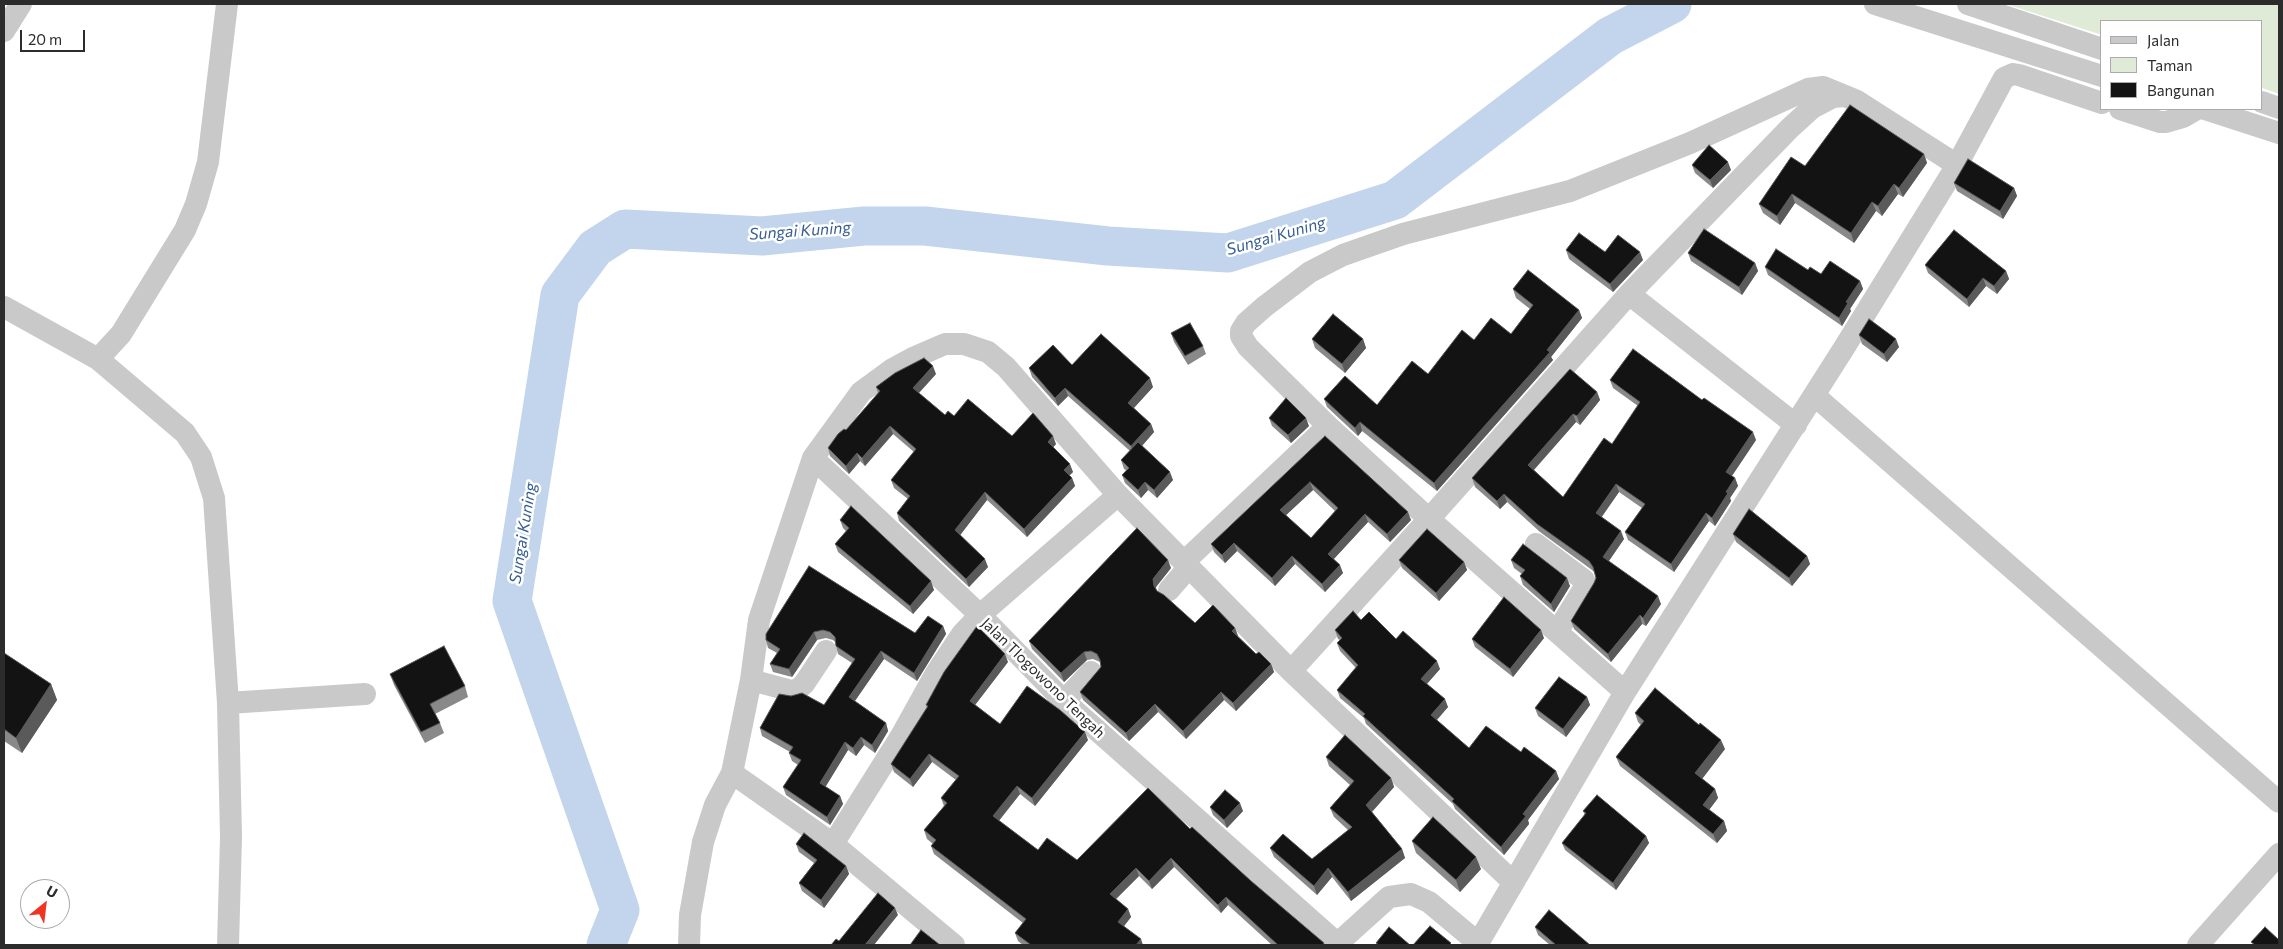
<!DOCTYPE html>
<style>
body{margin:0}
#map{position:relative;width:2283px;height:949px;overflow:hidden;background:#fff;font-family:Commissioner,sans-serif}
canvas{display:block}
.frame{position:absolute;inset:0;border:5px solid #2c2c2c;pointer-events:none}
.legend{position:absolute;left:2100px;top:20px;width:162px;height:90px;box-sizing:border-box;background:#fff;border:1px solid #ababab;margin:0;padding:6px 9px;list-style:none;font-size:15px;color:#2c2c2c}
.legend li{display:flex;align-items:center;gap:10px;height:25px}
.legend b{width:25px;border:1px solid #ababab}
.north{position:absolute;left:20px;top:879px;width:50px;height:50px;box-sizing:border-box;background:#fff;border:1px solid #ababab;border-radius:50%;rotate:29deg;font-size:14px;font-weight:700;line-height:20px;text-align:center;color:#2c2c2c}
.north::after{content:'';display:block;margin:auto;width:18px;height:22px;background:#ee3522;clip-path:polygon(50% 0,100% 100%,50% 72%,0 100%)}
.scale{position:absolute;left:20px;top:30px;width:65px;height:22px;box-sizing:border-box;border:2px solid #2c2c2c;border-top:0;padding-left:6px;font-size:15px;line-height:18px;white-space:nowrap;color:#2c2c2c;-webkit-text-stroke:4px #fff;paint-order:stroke}
</style>
<div id="map">
<canvas width="2283" height="949"></canvas>
<div class="frame"></div>
<ul class="legend">
<li><b style="height:6px;background:#c9c9c9"></b>Jalan</li>
<li><b style="height:14px;background:#dfebd7"></b>Taman</li>
<li><b style="height:14px;background:#131313"></b>Bangunan</li>
</ul>
<div class="north">U</div>
<div class="scale">20 m</div>
</div>
<script>
const ctx = document.querySelector('canvas').getContext('2d');
ctx.lineJoin = 'round';
function fill(path, color) { ctx.fillStyle = color; ctx.fill(path, 'evenodd'); }
const toPath = rows => new Path2D(rows.map(r => 'M' + r).join(''));
function stroke(path, color, width, dash) { ctx.strokeStyle = color; ctx.lineWidth = width; ctx.lineCap = dash ? 'butt' : 'round'; ctx.setLineDash(dash || []); ctx.stroke(path); }
function write(font, color, halo, rows, align = 'center') {
  ctx.font = font + ' Commissioner,sans-serif'; ctx.lineWidth = 5; ctx.setLineDash([]); ctx.textBaseline = 'middle'; ctx.strokeStyle = halo; ctx.fillStyle = color; for (const [text, x, y, turn = 0] of rows) {
    ctx.save(); ctx.translate(x, y); ctx.rotate((+turn || 0) * Math.PI / 180); ctx.textAlign = isNaN(turn) ? turn : align; if (halo) ctx.strokeText(text, 0, 0); ctx.fillText(text, 0, 0); ctx.restore();
  }
}
const green = toPath([
 [2006,4,2279,4,2279,94,2262,88,2262,21,2102,21,2102,35]
]);
const river = toPath([
 [606,945,620,910,512,601,560,295,595,248,625,229,762,236,864,226,925,226,1108,246,1228,253,1395,200,1610,36,1672,4]
]);
const minor = toPath([
 [1875,4,2102,76],
 [1968,4,2102,49],
 [4,31,21,4],
 [2262,102,2279,108],
 [2120,109,2160,122,2166,122,2183,117,2197,109],
 [2205,109,2279,133],
 [1629,294,1796,425],
 [4,307,98,359,121,334,185,230,196,204,208,162,227,4],
 [98,359,185,433,201,457,214,498,228,703,231,837,228,945],
 [1814,395,2279,802],
 [813,458,980,615,1064,701,1339,945],
 [1536,544,1584,580,1586,585,1557,632],
 [1184,562,1328,426],
 [1169,590,1189,567],
 [1291,671,1429,519,1629,294,1790,128,1812,108,1833,97,1845,96,1857,101,1957,165],
 [751,680,792,691,797,690,804,684,826,651],
 [1625,692,1429,519,1328,426,1248,347,1241,336,1241,331,1246,323,1264,307,1310,272,1343,255,1403,234,1570,191,1690,143,1808,89,1823,87,1845,96],
 [1064,701,1091,672],
 [228,703,365,694],
 [732,773,833,844,954,945],
 [833,844,901,736,936,673,962,634,980,615,1118,495],
 [1337,944,1389,897,1411,894,1429,902,1478,943],
 [689,945,690,915,703,842,715,805,732,773,751,680,759,620,813,458,861,392,891,370,915,357,945,344,964,344,988,352,1006,367,1118,495,1291,671,1513,882],
 [1477,945,1625,692,1844,348,1957,165,2004,78,2013,74,2019,75,2102,103],
 [2198,945,2279,854]
]);
const wall = toPath([
 [1924,154,1927,163,1903,197,1898,194,1882,216,1876,211,1854,243,1795,203,1780,225,1763,213,1759,204,1805,166],
 [1692,165,1731,170,1713,188,1695,173],
 [1954,183,2014,188,2017,196,2003,219,1957,191],
 [1566,250,1605,252,1643,260,1613,292,1569,259],
 [1688,253,1755,263,1758,271,1742,295,1691,261],
 [1925,265,2006,271,2009,279,1997,294,1986,286,1969,307,1928,273],
 [1765,267,1808,270,1821,274,1860,281,1863,289,1850,309,1851,311,1842,326,1768,275],
 [1513,289,1579,310,1582,318,1551,357,1553,360,1437,491,1362,431,1358,436,1327,407,1324,399,1377,405,1428,374,1474,340,1511,334,1530,309,1516,298],
 [1171,333,1203,346,1206,354,1188,365,1174,342],
 [1859,335,1899,347,1887,362,1862,344],
 [1312,339,1363,339,1366,348,1345,373,1315,348],
 [1029,368,1153,387,1134,408,1151,424,1154,432,1142,446,1173,480,1157,498,1148,490,1141,498,1125,483,1122,475,1126,470,1124,469,1121,460,1130,451,1068,396,1058,406,1032,377],
 [936,374,919,393,945,415,954,416,1012,436,1056,444,1053,447,1073,472,1069,475,1072,478,1075,486,1027,537,987,500,960,535,988,567,969,587,899,521,897,513,908,499,894,488,891,480,914,452,893,434,865,466,860,461,849,474,830,456,828,448,846,430,878,393,876,387],
 [1610,380,1756,440,1732,476,1735,478,1738,486,1730,498,1731,501,1715,526,1709,521,1674,572,1628,540,1625,532,1642,508,1619,492,1601,517,1624,539,1609,561,1661,604,1646,626,1642,624,1611,662,1574,629,1571,621,1594,583,1596,578,1595,573,1592,570,1540,532,1507,502,1500,509,1475,487,1472,478,1597,392,1600,400,1580,425,1576,422,1534,470,1563,497,1612,444,1638,406,1613,388],
 [1269,418,1309,426,1291,443,1272,426],
 [1325,436,1411,520,1390,542,1368,522,1333,560,1343,573,1325,592,1295,564,1275,586,1237,551,1225,563,1214,552,1211,544],
 [1313,490,1335,511,1311,538,1286,515],
 [840,520,934,590,913,614,838,552,835,544,846,531,843,528],
 [1733,534,1807,556,1810,564,1792,586,1736,542],
 [1399,560,1464,562,1467,570,1439,601,1402,568],
 [1511,560,1570,586,1554,612,1523,585,1520,576,1522,574,1514,568],
 [809,566,915,633,943,626,946,634,917,681,884,659,855,701,886,723,888,731,875,753,864,745,856,756,848,750,825,787,840,796,843,804,830,825,786,795,783,787,798,765,792,761,789,753,790,752,762,736,760,728,824,705,852,663,838,654,835,642,833,640,826,638,817,640,792,677,773,672,770,664,777,653,768,648,766,640],
 [1171,568,1156,587,1157,591,1195,623,1235,628,1238,636,1256,654,1271,664,1274,672,1236,711,1224,700,1186,739,1158,712,1129,741,1083,700,1080,692,1101,667,1101,664,1100,662,1093,659,1087,660,1064,682,1032,649,1029,641],
 [1361,620,1396,639,1440,669,1427,684,1448,707,1437,720,1469,748,1521,752,1556,771,1559,779,1528,820,1529,824,1504,855,1455,809,1453,804,1366,724,1364,718,1340,698,1337,690,1356,668,1340,651,1337,643,1340,640,1338,639,1335,630],
 [1544,638,1513,677,1475,647,1472,639],
 [4,653,51,684,57,700,22,753,4,741],
 [1008,662,975,705,1000,724,1088,740,1035,806,1020,794,999,821,1038,850,1077,860,1190,829,1251,881,1324,945,1272,945,1228,905,1221,913,1174,867,1152,889,1139,876,1116,899,1128,909,1131,917,1124,926,1143,945,1023,945,1018,941,1015,933,1023,923,934,854,931,846,933,844,927,839,924,830,944,806,941,798,956,780,932,762,913,787,894,772,891,764,927,707,926,705],
 [390,674,465,686,468,697,435,714,440,723,444,733,425,743,394,685],
 [1587,697,1590,705,1566,737,1538,716,1535,708],
 [1635,713,1725,749,1702,779,1715,789,1718,798,1709,810,1724,821,1727,831,1717,843,1620,766,1616,757,1641,725,1638,722],
 [1326,757,1391,778,1394,787,1372,812,1402,849,1405,858,1351,901,1332,877,1317,895,1274,857,1270,848,1312,859,1348,830,1334,817,1330,808,1350,785,1329,766],
 [1210,807,1243,811,1227,828,1213,815],
 [1583,811,1646,836,1649,843,1616,890,1565,850,1562,843,1585,815],
 [1412,841,1481,869,1460,892,1416,853],
 [796,844,846,866,849,874,824,908,802,891,799,883,814,863,799,852],
 [1535,927,1590,945,1550,945,1538,935]
]);
const shadedWall = toPath([
 [1924,154,1927,163,1903,197,1899,188],
 [1728,162,1731,170,1713,188,1710,180],
 [1894,184,1898,194,1882,216,1878,206],
 [2014,188,2017,196,2003,219,2000,211],
 [1792,194,1795,203,1780,225,1777,216],
 [1872,202,1876,211,1854,243,1851,233],
 [1640,252,1643,260,1613,292,1610,284],
 [1755,263,1758,271,1742,295,1739,287],
 [2006,271,2009,279,1997,294,1994,286],
 [1983,278,1986,286,1969,307,1967,299],
 [1860,281,1863,289,1850,309,1851,311,1842,326,1839,318,1846,302],
 [1579,310,1582,318,1551,357,1553,360,1437,491,1434,483,1547,350],
 [1363,339,1366,348,1345,373,1342,364],
 [1896,339,1899,347,1887,362,1884,354],
 [933,366,936,374,916,396,913,388],
 [1150,378,1153,387,1131,411,1128,403],
 [1065,388,1068,396,1058,406,1055,398],
 [1597,392,1600,400,1580,425,1577,416],
 [1573,414,1576,422,1531,473,1528,465],
 [1306,418,1309,426,1291,443,1288,435],
 [1360,422,1362,431,1358,436,1355,428],
 [1151,424,1154,432,1134,455,1131,446],
 [890,426,893,434,865,466,862,458],
 [1753,432,1756,440,1729,480,1726,472],
 [1053,436,1056,444,1051,450,1048,442],
 [857,453,860,461,849,474,846,466],
 [1070,464,1073,472,1067,478,1064,470],
 [1170,472,1173,480,1157,498,1154,490],
 [1072,478,1075,486,1027,537,1024,529],
 [1735,478,1738,486,1730,498,1731,501,1715,526,1712,518,1726,492],
 [1145,482,1148,490,1141,498,1138,490],
 [1310,482,1313,490,1283,518,1280,510],
 [1616,484,1619,492,1599,521,1596,513],
 [985,492,987,500,958,538,955,530],
 [1504,494,1507,502,1500,509,1497,501],
 [1408,512,1411,520,1390,542,1387,534],
 [1706,513,1709,521,1674,572,1671,564],
 [1365,514,1368,522,1331,562,1328,554],
 [1621,531,1624,539,1606,565,1603,557],
 [1234,543,1237,551,1225,563,1222,555],
 [1292,556,1295,564,1275,586,1272,578],
 [1807,556,1810,564,1792,586,1789,578],
 [985,559,988,567,969,587,966,579],
 [1168,560,1171,568,1156,587,1156,594,1154,586,1153,579],
 [1464,562,1467,570,1439,601,1436,593],
 [1340,565,1343,573,1325,592,1322,584],
 [1567,578,1570,586,1554,612,1551,604],
 [931,581,934,590,913,614,910,606],
 [1658,596,1661,604,1646,626,1643,618],
 [1640,615,1642,624,1611,662,1608,654],
 [943,626,946,634,917,681,914,673],
 [1235,628,1238,636,1235,639,1232,631],
 [1541,630,1544,638,1513,677,1510,669],
 [814,632,817,640,792,677,789,669],
 [881,651,884,659,852,705,849,697],
 [1084,652,1087,660,1064,682,1061,673],
 [1005,654,1008,662,972,709,970,701],
 [1437,661,1440,669,1424,687,1421,679],
 [1271,664,1274,672,1236,711,1233,703],
 [51,684,57,700,22,753,16,738],
 [1221,692,1224,700,1186,739,1183,731],
 [1587,697,1590,705,1566,737,1563,729],
 [1445,699,1448,707,1434,723,1431,715],
 [1155,704,1158,712,1129,741,1126,733],
 [886,723,888,731,875,753,872,745],
 [1085,732,1088,740,1035,806,1032,798],
 [861,737,864,745,856,756,853,748],
 [1721,740,1725,749,1699,783,1695,773],
 [845,742,848,750,823,791,820,783],
 [929,754,932,762,913,787,910,779],
 [1556,771,1559,779,1528,820,1529,824,1504,855,1501,847,1523,814],
 [1391,778,1394,787,1369,815,1366,805],
 [1017,786,1020,794,996,824,993,816],
 [1715,789,1718,798,1706,814,1703,805],
 [840,796,843,804,830,825,827,817],
 [1240,803,1243,811,1227,828,1224,820],
 [1724,821,1727,831,1717,843,1713,834],
 [1646,836,1649,843,1616,890,1613,883],
 [1402,849,1405,858,1351,901,1348,892],
 [1476,857,1481,869,1460,892,1456,880],
 [1171,858,1174,867,1152,889,1149,881],
 [846,866,849,874,824,908,821,900],
 [1136,868,1139,876,1113,902,1110,894],
 [1328,868,1332,877,1317,895,1314,886],
 [1226,897,1228,905,1221,913,1218,905],
 [895,908,898,915,874,945,865,945],
 [1128,909,1131,917,1121,930,1118,922],
 [1141,939,1143,945,1136,945]
]);
const building = toPath([
 [1850,105,1924,154,1899,188,1894,184,1878,206,1872,202,1851,233,1792,194,1777,216,1759,204,1791,157,1805,166,1850,105],
 [1709,145,1728,162,1710,180,1692,165,1709,145],
 [1968,159,2014,188,2000,211,1954,183,1968,159],
 [1704,229,1755,263,1739,287,1688,253,1704,229],
 [1954,230,2006,271,1994,286,1983,278,1967,299,1925,265,1954,230],
 [1579,233,1605,252,1618,235,1640,252,1610,284,1566,250,1579,233],
 [1776,249,1808,270,1810,267,1821,274,1830,261,1860,281,1846,302,1848,303,1839,318,1765,267,1776,249],
 [1528,270,1579,310,1547,350,1550,352,1434,483,1360,422,1355,428,1324,399,1345,376,1377,405,1412,361,1428,374,1462,330,1474,340,1491,318,1511,334,1533,305,1513,289,1528,270],
 [1333,314,1363,339,1342,364,1312,339,1333,314],
 [1869,319,1896,339,1884,354,1859,335,1869,319],
 [1190,323,1203,346,1185,356,1171,333,1190,323],
 [1101,334,1150,378,1128,403,1151,424,1131,446,1065,388,1055,398,1029,368,1053,345,1072,365,1101,334],
 [1633,349,1702,400,1704,398,1753,432,1726,472,1735,478,1726,492,1728,493,1712,518,1706,513,1671,564,1625,532,1645,504,1616,484,1596,513,1621,531,1603,557,1658,596,1643,618,1640,615,1608,654,1571,621,1594,583,1596,578,1593,567,1589,561,1537,524,1504,494,1497,501,1472,478,1570,369,1597,392,1577,416,1573,414,1528,465,1563,497,1604,438,1612,444,1640,402,1610,380,1633,349],
 [924,358,933,366,913,388,945,415,948,411,954,416,968,399,1012,436,1033,413,1053,436,1048,442,1070,464,1064,470,1072,478,1024,529,985,492,955,530,985,559,966,579,897,513,910,496,891,480,916,449,890,426,862,458,857,453,846,466,828,448,838,434,844,429,846,430,880,391,876,387,895,373,924,358],
 [1286,398,1306,418,1288,435,1269,418,1286,398],
 [1325,436,1408,512,1387,534,1365,514,1328,554,1340,565,1322,584,1292,556,1272,578,1234,543,1222,555,1211,544,1325,436],
 [1310,482,1338,508,1311,538,1280,510,1310,482],
 [1138,442,1170,472,1154,490,1145,482,1138,490,1122,475,1129,468,1121,460,1138,442],
 [851,506,931,581,910,606,835,544,849,528,840,520,851,506],
 [1749,509,1807,556,1789,578,1733,534,1749,509],
 [1137,528,1168,560,1153,579,1154,586,1157,591,1164,595,1195,623,1213,605,1235,628,1232,631,1256,654,1259,652,1271,664,1233,703,1221,692,1183,731,1155,704,1126,733,1080,692,1101,667,1100,660,1097,654,1091,651,1084,652,1061,673,1029,641,1137,528],
 [1427,529,1464,562,1436,593,1399,560,1427,529],
 [1523,544,1567,578,1551,604,1520,576,1525,570,1511,560,1523,544],
 [809,566,915,633,928,616,943,626,914,673,881,651,849,697,886,723,872,745,861,737,853,748,845,742,820,783,840,796,827,817,783,787,801,760,789,753,793,747,760,728,779,694,791,696,802,693,824,705,855,659,836,646,835,637,830,632,823,630,814,632,789,669,770,664,780,649,766,640,766,634,809,566],
 [1504,597,1541,630,1510,669,1472,639,1504,597],
 [1353,611,1361,620,1369,612,1396,639,1403,631,1437,661,1421,679,1445,699,1431,715,1469,748,1486,726,1521,752,1524,747,1556,771,1523,814,1526,816,1501,847,1452,801,1454,799,1363,716,1365,714,1337,690,1358,665,1337,643,1342,638,1335,630,1353,611],
 [977,626,1005,654,970,701,1000,724,1027,686,1060,710,1085,732,1032,798,1017,786,993,816,1038,850,1047,838,1077,860,1148,788,1190,829,1192,827,1251,881,1324,943,1323,945,1278,945,1226,897,1218,905,1171,858,1149,881,1136,868,1110,894,1128,909,1118,922,1141,939,1136,945,1031,945,1015,933,1026,919,931,846,936,840,924,830,947,803,941,798,959,776,929,754,910,779,891,764,928,706,926,705,944,672,977,626],
 [444,646,465,686,430,704,440,723,421,732,390,674,444,646],
 [4,653,51,684,16,738,4,729,4,653],
 [1559,677,1587,697,1563,729,1535,708,1559,677],
 [1655,688,1699,725,1700,723,1721,740,1695,773,1715,789,1703,805,1724,821,1713,834,1616,757,1644,721,1635,713,1655,688],
 [1345,735,1391,778,1366,805,1402,849,1348,892,1328,868,1314,886,1270,848,1283,834,1312,859,1352,827,1330,808,1354,781,1326,757,1345,735],
 [1225,790,1240,803,1224,820,1210,807,1225,790],
 [1597,795,1646,836,1613,883,1562,843,1586,813,1583,811,1597,795],
 [1433,817,1476,857,1456,880,1412,841,1433,817],
 [804,833,846,866,821,900,799,883,817,860,796,844,804,833],
 [878,893,895,908,865,945,831,945,836,939,839,941,878,893],
 [1549,910,1590,945,1556,945,1535,927,1549,910],
 [1430,926,1451,943,1449,945,1413,945,1430,926],
 [1389,927,1410,945,1379,945,1376,943,1389,927],
 [2265,927,2279,940,2279,945,2255,945,2251,942,2265,927],
 [921,930,940,945,910,945,921,930]
]);
const streetNames = [
 ["Jalan Tlogowono Tengah",1043,678,44]
];
const waterNames = [
 ["Sungai Kuning",800,231,-4],
 ["Sungai Kuning",1276,236,-16],
 ["Sungai Kuning",523,533,-81]
];
fill(green, '#dfebd7');
stroke(river, '#c2d5ec', 39);
stroke(minor, '#c9c9c9', 22);
fill(wall, '#898989');
fill(shadedWall, '#5a5a5a');
fill(building, '#131313');
stroke(building, '#5a5a5a', 1);
write('15px', '#2c2c2c', '#fff', streetNames);
write('italic 16px', '#365e91', '#fff', waterNames);
</script>
